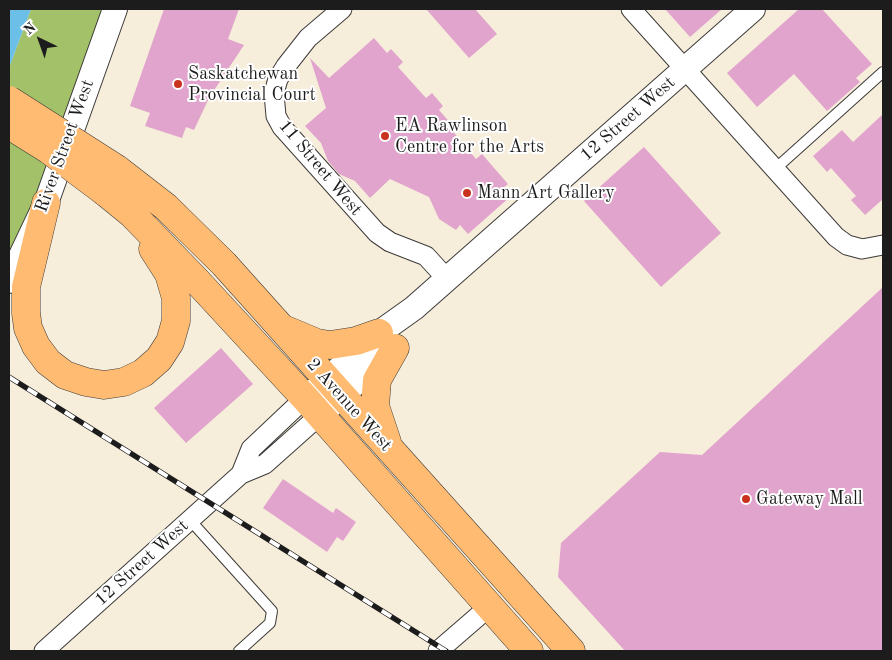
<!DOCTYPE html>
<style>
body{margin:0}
#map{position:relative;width:892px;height:660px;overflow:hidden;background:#f7eddb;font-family:"Old Standard TT",serif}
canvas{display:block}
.frame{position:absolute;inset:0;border:10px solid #1c1c1c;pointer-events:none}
.north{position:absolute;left:15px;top:15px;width:50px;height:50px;-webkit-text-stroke:4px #fff;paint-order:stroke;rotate:318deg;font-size:14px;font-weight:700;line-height:20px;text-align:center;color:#1c1c1c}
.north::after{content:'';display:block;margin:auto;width:18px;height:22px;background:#1c1c1c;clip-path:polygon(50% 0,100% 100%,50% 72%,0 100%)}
</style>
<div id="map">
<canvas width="892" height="660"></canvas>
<div class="frame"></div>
<div class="north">N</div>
</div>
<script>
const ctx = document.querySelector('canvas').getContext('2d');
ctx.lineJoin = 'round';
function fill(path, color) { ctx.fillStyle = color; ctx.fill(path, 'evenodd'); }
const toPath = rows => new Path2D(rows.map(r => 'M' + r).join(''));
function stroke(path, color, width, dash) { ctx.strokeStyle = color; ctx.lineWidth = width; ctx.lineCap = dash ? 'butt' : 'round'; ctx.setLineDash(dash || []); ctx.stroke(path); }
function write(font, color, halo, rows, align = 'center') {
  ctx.font = font + ' "Old Standard TT",serif'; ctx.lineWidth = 4; ctx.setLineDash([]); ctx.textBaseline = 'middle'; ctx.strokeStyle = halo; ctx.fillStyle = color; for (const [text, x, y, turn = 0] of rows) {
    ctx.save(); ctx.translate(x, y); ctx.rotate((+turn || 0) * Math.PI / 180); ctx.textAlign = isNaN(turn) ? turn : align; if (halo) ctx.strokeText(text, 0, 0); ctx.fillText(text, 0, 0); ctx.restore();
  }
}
const green = toPath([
 [31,9,109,9,65,129,9,264,9,68]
]);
const water = toPath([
 [9,9,31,9,9,68]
]);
const building = toPath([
 [164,9,239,9,228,39,244,45,209,98,194,130,186,127,182,138,145,126,150,113,130,106],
 [426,9,475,9,497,34,469,58],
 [665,9,722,9,690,37],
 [799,9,822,9,872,64,856,78,860,82,827,111,794,74,757,107,727,73],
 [374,38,387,53,391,49,403,62,398,67,426,98,432,93,443,106,439,110,452,125,450,128,476,159,482,154,508,184,503,188,511,196,468,234,460,225,456,230,439,219,429,197,390,179,370,198,355,181,339,174,328,161,321,143,305,126,326,108,310,58,329,78],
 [883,114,883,199,865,215,851,200,856,196,831,168,827,172,813,156,842,130,853,142],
 [644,147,721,233,661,287,584,201],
 [883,287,883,651,625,651,558,577,561,543,660,452,702,455],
 [221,348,253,384,186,443,154,408],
 [283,479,333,513,336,508,356,522,343,541,337,537,327,552,263,508]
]);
const service = toPath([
 [774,170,883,72],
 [190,520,272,611,270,623,239,651]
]);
const minor = toPath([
 [342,9,308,38,286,66,278,79,274,93,276,116,282,127,377,233,390,242,426,256,447,279],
 [631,9,836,237,847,245,862,249,883,245],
 [241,474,251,449,305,398],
 [44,651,241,474,265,464,320,415],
 [438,651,490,606]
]);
const tertiary = toPath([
 [9,281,46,203,115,9],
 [313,392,379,333,414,308,753,9],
 [320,415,387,355]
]);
const trunk = toPath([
 [117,169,166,207,224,264,571,651],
 [105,192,132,214,196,280,305,398,529,651],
 [46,203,26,287,26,313,28,328,36,346,48,362,65,375,86,382,104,385,124,382,143,373,159,359,170,342,176,321,176,298,169,274,153,249],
 [286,330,317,343,330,345,356,341,379,333],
 [387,442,375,406,377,380,395,348]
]);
const rail = toPath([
 [9,377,446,651]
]);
const trunkBridge = toPath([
 [9,100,117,169],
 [9,125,49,150,105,192]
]);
const markers = [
 [178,84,5,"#c8321e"],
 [385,136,5,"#c8321e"],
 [467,193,5,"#c8321e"],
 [746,499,5,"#c8321e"]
];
const poiNames = [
 ["Saskatchewan",188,74],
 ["Provincial Court",188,95],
 ["EA Rawlinson",395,126],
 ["Centre for the Arts",395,147],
 ["Mann Art Gallery",477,193],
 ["Gateway Mall",756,499]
];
const streetNames = [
 ["12 Street West",628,119,-41],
 ["River Street West",65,146,-70],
 ["11 Street West",320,168,50],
 ["2 Avenue West",349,405,48],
 ["12 Street West",142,563,-42]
];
fill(green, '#a2c169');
fill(water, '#6cc0e8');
fill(building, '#e1a4cd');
stroke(service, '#3d3b39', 12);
stroke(minor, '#3d3b39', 21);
stroke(tertiary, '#3d3b39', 26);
stroke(trunk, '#3d3b39', 29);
stroke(service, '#fff', 10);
stroke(minor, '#fff', 19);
stroke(tertiary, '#fff', 24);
stroke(trunk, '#ffbb71', 28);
stroke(rail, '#1c1c1c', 5.5);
stroke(rail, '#fff', 4, [11]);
stroke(trunkBridge, '#3d3b39', 29, []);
stroke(trunkBridge, '#ffbb71', 28);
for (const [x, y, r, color] of markers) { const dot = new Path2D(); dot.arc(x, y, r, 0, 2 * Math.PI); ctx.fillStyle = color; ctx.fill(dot); stroke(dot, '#fff', 2); }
write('18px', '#1c1c1c', '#fff', poiNames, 'left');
write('18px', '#1c1c1c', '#fff', streetNames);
</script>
